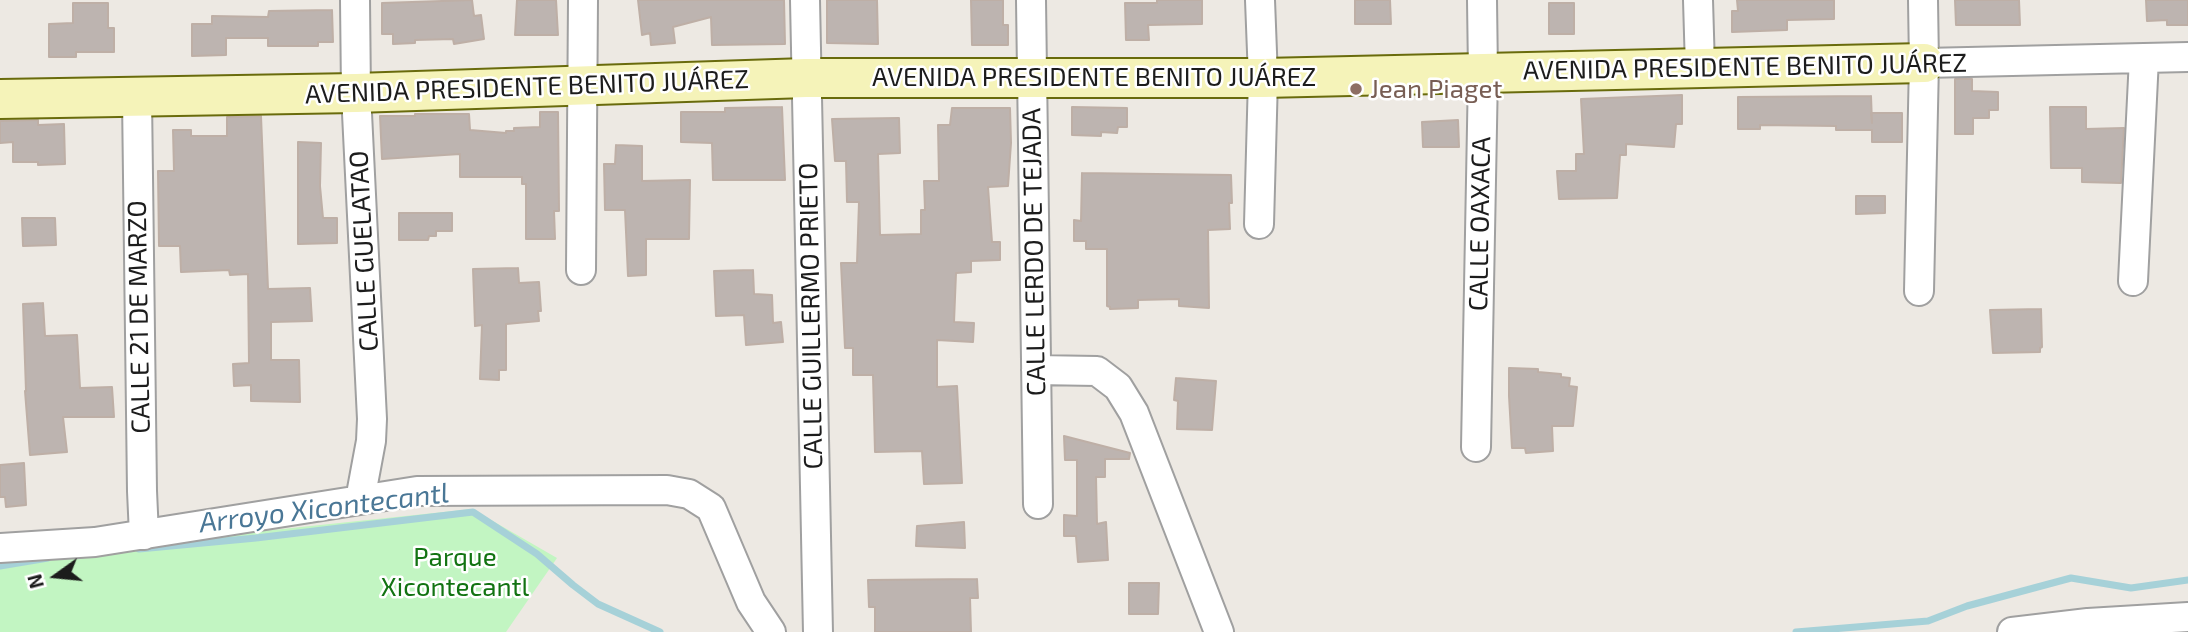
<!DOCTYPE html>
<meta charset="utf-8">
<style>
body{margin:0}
#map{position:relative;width:2188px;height:632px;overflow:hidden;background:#ede9e3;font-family:"Exo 2",sans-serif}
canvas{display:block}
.north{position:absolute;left:21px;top:541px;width:70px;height:70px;-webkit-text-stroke:5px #fff;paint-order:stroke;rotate:255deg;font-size:19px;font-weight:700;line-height:28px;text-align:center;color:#1c1c1c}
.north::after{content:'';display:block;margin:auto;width:24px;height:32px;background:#1c1c1c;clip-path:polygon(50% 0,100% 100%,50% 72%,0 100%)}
</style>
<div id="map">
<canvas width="2188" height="632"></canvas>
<div class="north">N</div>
</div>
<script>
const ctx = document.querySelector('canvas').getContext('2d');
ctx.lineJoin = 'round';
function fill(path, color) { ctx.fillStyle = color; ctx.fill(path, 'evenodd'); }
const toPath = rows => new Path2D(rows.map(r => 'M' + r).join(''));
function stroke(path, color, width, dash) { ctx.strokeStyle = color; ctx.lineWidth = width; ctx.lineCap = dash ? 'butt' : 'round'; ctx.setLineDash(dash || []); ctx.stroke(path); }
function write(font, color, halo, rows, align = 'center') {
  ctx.font = font + ' "Exo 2",sans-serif'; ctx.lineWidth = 5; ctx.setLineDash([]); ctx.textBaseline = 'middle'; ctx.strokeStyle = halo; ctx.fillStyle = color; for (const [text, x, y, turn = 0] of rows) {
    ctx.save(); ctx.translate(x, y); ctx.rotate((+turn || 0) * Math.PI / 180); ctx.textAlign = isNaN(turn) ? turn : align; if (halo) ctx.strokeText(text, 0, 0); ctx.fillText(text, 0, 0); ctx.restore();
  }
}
const park = toPath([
 [472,509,557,558,506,632,0,632,0,562,64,552]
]);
const stream = toPath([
 [139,549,256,538,473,512,537,554,573,585,598,604,660,632],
 [0,566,48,558],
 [1796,632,1928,621,1967,606,2071,578,2131,588,2188,580]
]);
const building = toPath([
 [472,0,474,16,481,15,484,39,454,44,453,39,415,40,415,43,393,44,393,34,382,34,382,3,472,0],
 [517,0,556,0,558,35,515,35,517,0],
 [638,0,784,0,785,44,712,45,711,17,673,27,675,43,651,45,650,33,642,35,638,0],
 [827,0,877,0,878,44,827,43,827,0],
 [971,0,1003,0,1003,25,1008,25,1008,45,972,45,971,0],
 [1157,0,1202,0,1202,24,1148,25,1149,40,1126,40,1125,3,1157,3,1157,0],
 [1355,0,1390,0,1391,24,1355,24,1355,0],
 [1737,0,1834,0,1834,19,1787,20,1787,30,1732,32,1732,11,1738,11,1737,0],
 [1955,0,2019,0,2020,25,1956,25,1955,0],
 [2146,0,2188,0,2188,25,2167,25,2167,20,2147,21,2146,0],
 [73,3,108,3,108,28,114,28,114,52,76,52,76,57,49,57,49,24,73,23,73,3],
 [1549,3,1574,3,1574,34,1549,34,1549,3],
 [332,10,333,42,318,42,318,46,268,46,268,38,226,38,226,55,192,56,192,24,212,24,212,16,268,17,269,11,332,10],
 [1955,79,1972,79,1972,91,1998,92,1998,110,1989,110,1989,118,1973,118,1973,134,1955,134,1955,79],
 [1682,95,1682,124,1676,124,1674,147,1626,144,1626,155,1620,155,1617,198,1559,199,1557,171,1576,171,1576,154,1584,154,1581,99,1682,95],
 [1871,96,1872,123,1871,113,1902,113,1902,142,1872,142,1872,130,1836,130,1836,126,1760,125,1760,129,1738,129,1738,97,1871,96],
 [782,107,785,180,713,180,712,143,681,142,681,112,725,112,725,108,782,107],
 [1072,107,1127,108,1127,127,1118,127,1117,133,1101,132,1101,136,1072,135,1072,107],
 [2050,107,2086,107,2086,129,2124,128,2121,183,2082,182,2082,168,2051,168,2050,107],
 [952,108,1010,108,1011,143,1008,186,988,187,992,242,1000,242,1000,260,971,261,971,272,956,273,954,322,974,323,973,342,937,340,937,387,957,386,962,483,924,484,922,451,875,452,873,375,853,375,853,348,845,348,841,263,857,263,859,202,847,202,846,161,835,161,832,119,899,118,900,153,878,154,880,235,921,234,921,210,925,210,924,181,939,181,938,125,950,125,952,108],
 [540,112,558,112,559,211,554,211,555,239,526,239,526,184,522,184,522,177,460,177,460,154,382,159,380,116,415,116,415,114,469,114,470,130,506,133,506,131,514,131,514,128,540,127,540,112],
 [261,116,268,289,310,288,312,321,271,322,271,360,299,360,300,402,251,401,251,385,234,386,233,364,249,363,248,274,230,275,229,270,181,272,180,246,159,246,158,171,174,171,173,130,191,130,191,136,227,136,227,117,261,116],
 [38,120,38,125,64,124,65,164,38,165,38,162,13,162,13,142,0,143,0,121,38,120],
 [1458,120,1459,147,1423,147,1422,122,1458,120],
 [298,142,321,143,320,186,323,218,337,218,337,243,298,244,298,142],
 [616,145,642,146,642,181,690,180,689,239,646,239,646,275,628,276,625,210,605,210,604,164,615,164,616,145],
 [1082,173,1231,175,1232,203,1229,203,1230,229,1208,230,1209,308,1179,306,1179,299,1138,300,1138,308,1110,309,1110,307,1107,306,1107,249,1086,249,1086,241,1074,241,1074,220,1081,221,1082,173],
 [1856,196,1885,196,1885,213,1856,214,1856,196],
 [399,213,452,213,452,231,436,231,436,236,429,236,428,240,399,240,399,213],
 [22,218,55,218,56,245,23,246,22,218],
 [518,268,519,283,539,282,541,311,538,311,539,321,506,324,506,370,499,370,499,380,480,379,482,325,475,326,473,269,518,268],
 [753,270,754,294,772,295,773,323,781,322,783,342,746,345,744,315,716,316,714,271,753,270],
 [43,303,45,336,77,335,80,388,112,387,114,417,63,417,67,452,30,455,25,391,26,391,23,304,43,303],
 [2041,309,2042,347,2040,348,2040,352,1993,353,1990,310,2041,309],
 [1509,368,1538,369,1538,372,1561,374,1561,377,1570,378,1569,386,1577,387,1573,426,1552,426,1553,451,1526,453,1525,448,1512,448,1509,396,1509,368],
 [1176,378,1216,381,1212,430,1177,429,1178,401,1174,400,1176,378],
 [1064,436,1130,453,1129,459,1105,459,1105,477,1096,477,1097,524,1106,522,1108,560,1078,562,1076,536,1064,536,1064,515,1077,516,1077,460,1065,460,1064,436],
 [24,463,26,505,6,507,5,497,0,497,0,465,24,463],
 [964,522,965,548,916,546,917,526,964,522],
 [977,579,978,598,970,598,971,632,875,632,875,607,869,607,868,580,977,579],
 [1129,583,1159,583,1158,614,1129,614,1129,583]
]);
const street = toPath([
 [355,0,356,93,372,419,371,441,360,500],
 [805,0,818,632],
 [1031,0,1038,504],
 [1698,0,1700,68],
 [1924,63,2188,57],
 [137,98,142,491,144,535],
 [1259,224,1263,78,1260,0],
 [581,270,583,0],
 [2133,281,2144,58],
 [1919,291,1924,63,1923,0],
 [1036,370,1097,371,1118,387,1134,413,1219,632],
 [1476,447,1483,73,1482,0],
 [0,548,95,542,417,491,667,490,689,494,711,508,751,602,771,632],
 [2012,632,2088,623,2188,617]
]);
const secondary = toPath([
 [0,99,356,93,806,78,1263,78,1924,63]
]);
const markers = [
 [1356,89,7,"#8d6e63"]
];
const streetNames = [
 ["AVENIDA PRESIDENTE BENITO JUÁREZ",1745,67,-1],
 ["AVENIDA PRESIDENTE BENITO JUÁREZ",1094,77],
 ["AVENIDA PRESIDENTE BENITO JUÁREZ",527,87,-2],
 ["CALLE OAXACA",1480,224,-89],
 ["CALLE GUELATAO",364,251,-93],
 ["CALLE LERDO DE TEJADA",1034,252,-91],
 ["CALLE GUILLERMO PRIETO",811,316,-91],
 ["CALLE 21 DE MARZO",139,317,-91]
];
const educationNames = [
 ["Jean Piaget",1370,89]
];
const parkNames = [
 ["Parque",455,557],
 ["Xicontecantl",455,587]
];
const waterNames = [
 ["Arroyo Xicontecantl",324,508,-7]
];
fill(park, '#c2f5c2');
stroke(stream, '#a6d1d8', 7);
fill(building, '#bdb4b0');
stroke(building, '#beafa6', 2);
stroke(street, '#a0a0a0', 32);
stroke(secondary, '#696b0c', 42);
stroke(street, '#fff', 28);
stroke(secondary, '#f5f3b9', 38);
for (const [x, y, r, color] of markers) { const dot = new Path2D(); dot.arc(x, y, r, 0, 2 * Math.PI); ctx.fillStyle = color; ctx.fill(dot); stroke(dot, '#fff', 2.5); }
write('26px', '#1c1c1c', '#fff', streetNames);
write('26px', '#785e54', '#fff', educationNames, 'left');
write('26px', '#127312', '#fff', parkNames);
write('italic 28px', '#4a7796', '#fff', waterNames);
</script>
